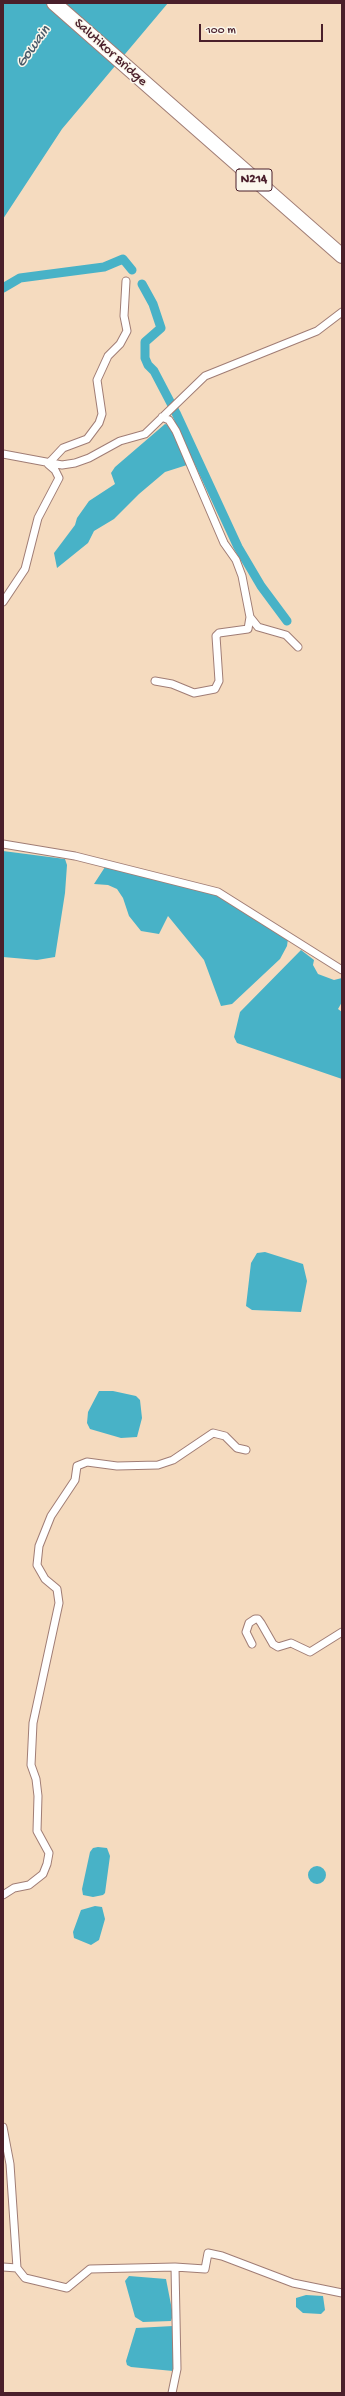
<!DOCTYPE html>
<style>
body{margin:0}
#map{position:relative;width:345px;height:2396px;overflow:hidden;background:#f5dbbf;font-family:"Gochi Hand",sans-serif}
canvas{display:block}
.frame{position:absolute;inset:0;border:4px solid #4a1f2b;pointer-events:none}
.scale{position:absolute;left:199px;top:24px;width:124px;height:18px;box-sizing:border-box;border:2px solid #4a1f2b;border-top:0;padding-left:5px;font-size:12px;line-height:14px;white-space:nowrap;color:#4a1f2b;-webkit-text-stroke:3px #fbf7ec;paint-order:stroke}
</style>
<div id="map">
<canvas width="345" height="2396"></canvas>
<div class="frame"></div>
<div class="scale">100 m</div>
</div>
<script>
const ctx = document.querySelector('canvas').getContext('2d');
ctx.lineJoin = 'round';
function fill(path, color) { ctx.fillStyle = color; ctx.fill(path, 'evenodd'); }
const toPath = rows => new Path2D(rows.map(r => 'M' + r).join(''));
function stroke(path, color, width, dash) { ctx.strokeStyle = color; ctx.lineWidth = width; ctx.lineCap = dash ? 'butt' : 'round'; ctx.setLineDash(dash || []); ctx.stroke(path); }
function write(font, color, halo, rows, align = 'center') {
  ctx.font = font + ' "Gochi Hand",sans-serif'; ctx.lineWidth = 3; ctx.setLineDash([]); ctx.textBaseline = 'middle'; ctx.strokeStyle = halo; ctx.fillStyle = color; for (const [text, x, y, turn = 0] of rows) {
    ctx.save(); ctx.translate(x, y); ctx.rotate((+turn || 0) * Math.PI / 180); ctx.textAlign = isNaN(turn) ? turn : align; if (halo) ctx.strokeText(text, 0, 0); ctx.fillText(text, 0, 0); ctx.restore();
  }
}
const water = toPath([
 [3,3,168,3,62,129,3,219],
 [165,424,169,425,175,432,187,465,165,472,139,494,114,519,94,531,88,543,57,568,54,553,75,525,77,518,89,501,115,484,111,473,115,467],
 [3,851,65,859,67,865,65,893,55,957,37,960,3,957],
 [105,867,183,884,220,896,288,939,287,946,280,959,232,1004,221,1006,204,960,168,916,159,934,141,931,129,916,123,898,117,889,108,885,94,884],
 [301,950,314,960,313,965,318,974,334,980,342,978,342,1002,338,1009,342,1012,342,1079,237,1043,234,1037,240,1012],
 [265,1252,303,1264,307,1281,301,1312,252,1310,246,1306,251,1263,257,1253],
 [99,1391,113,1391,136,1396,140,1400,142,1418,137,1437,121,1438,90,1429,87,1423,88,1412],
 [98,1847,107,1848,110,1856,105,1893,103,1895,93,1897,83,1895,82,1889,90,1852,93,1848],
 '308 1875a9 9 0 1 1 18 0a9 9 0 1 1-18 0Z',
 [95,1906,102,1907,105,1919,99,1940,91,1945,74,1938,73,1932,81,1910],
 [129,2276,166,2279,173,2315,171,2321,143,2322,135,2317,125,2281],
 [306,2295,323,2296,325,2310,321,2314,303,2313,296,2307,296,2298],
 [173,2326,173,2371,131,2367,127,2365,126,2361,136,2328]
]);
const canal = toPath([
 [142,284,153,304,161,328,145,342,145,358,148,365,154,371,176,413,238,547,261,586,287,621],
 [3,288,20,278,104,267,123,259,132,270]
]);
const street = toPath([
 [162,417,169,420,176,431,224,543,236,560,242,576,250,617,258,627,286,635,298,647],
 [3,454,62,465,75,463,89,458,120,441,145,434,205,376,317,331,342,312],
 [3,602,25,569,38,518,59,478,55,470,48,464,63,448,87,439,99,423,102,414,97,380,108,356,120,344,127,331,124,316,126,281],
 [155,681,172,684,194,693,215,689,219,681,216,636,219,633,248,629,250,617],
 [3,844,75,856,218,892,342,970],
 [252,1644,246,1632,249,1623,255,1619,258,1619,261,1623,273,1644,278,1647,291,1643,310,1652,342,1632],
 [3,1895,14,1888,29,1885,43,1874,47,1864,49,1853,37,1831,38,1796,36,1779,31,1765,33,1723,59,1603,57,1589,45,1579,37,1565,39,1546,51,1516,75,1480,77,1466,87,1462,117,1466,158,1465,173,1460,213,1433,225,1436,237,1448,246,1450],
 [3,2127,10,2164,17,2268,25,2278,67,2288,90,2269,175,2267,205,2269,208,2253,222,2256,293,2283,342,2293],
 [3,2267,17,2268],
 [172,2393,177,2369,175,2267]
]);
const highway = toPath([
 [54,3,342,256]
]);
const shields = [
 [254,180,36]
];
const shieldNames = [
 ["N214",254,180]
];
const streetNames = [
 ["Salutikor Bridge",110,53,42]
];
const waterNames = [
 ["Gowain",34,47,-54]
];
fill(water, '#48b2c7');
stroke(canal, '#48b2c7', 9);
stroke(street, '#a07d75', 9);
stroke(highway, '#a07d75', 16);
stroke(street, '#fff', 7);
stroke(highway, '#fff', 14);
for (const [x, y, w] of shields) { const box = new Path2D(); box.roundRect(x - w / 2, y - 11, w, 22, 3); ctx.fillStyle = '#fbf7ec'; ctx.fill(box); stroke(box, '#4a1f2b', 1); }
write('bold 13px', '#4a1f2b', null, shieldNames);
write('14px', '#4a1f2b', '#fbf7ec', streetNames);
write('italic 15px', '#495a69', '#fbf7ec', waterNames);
</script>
